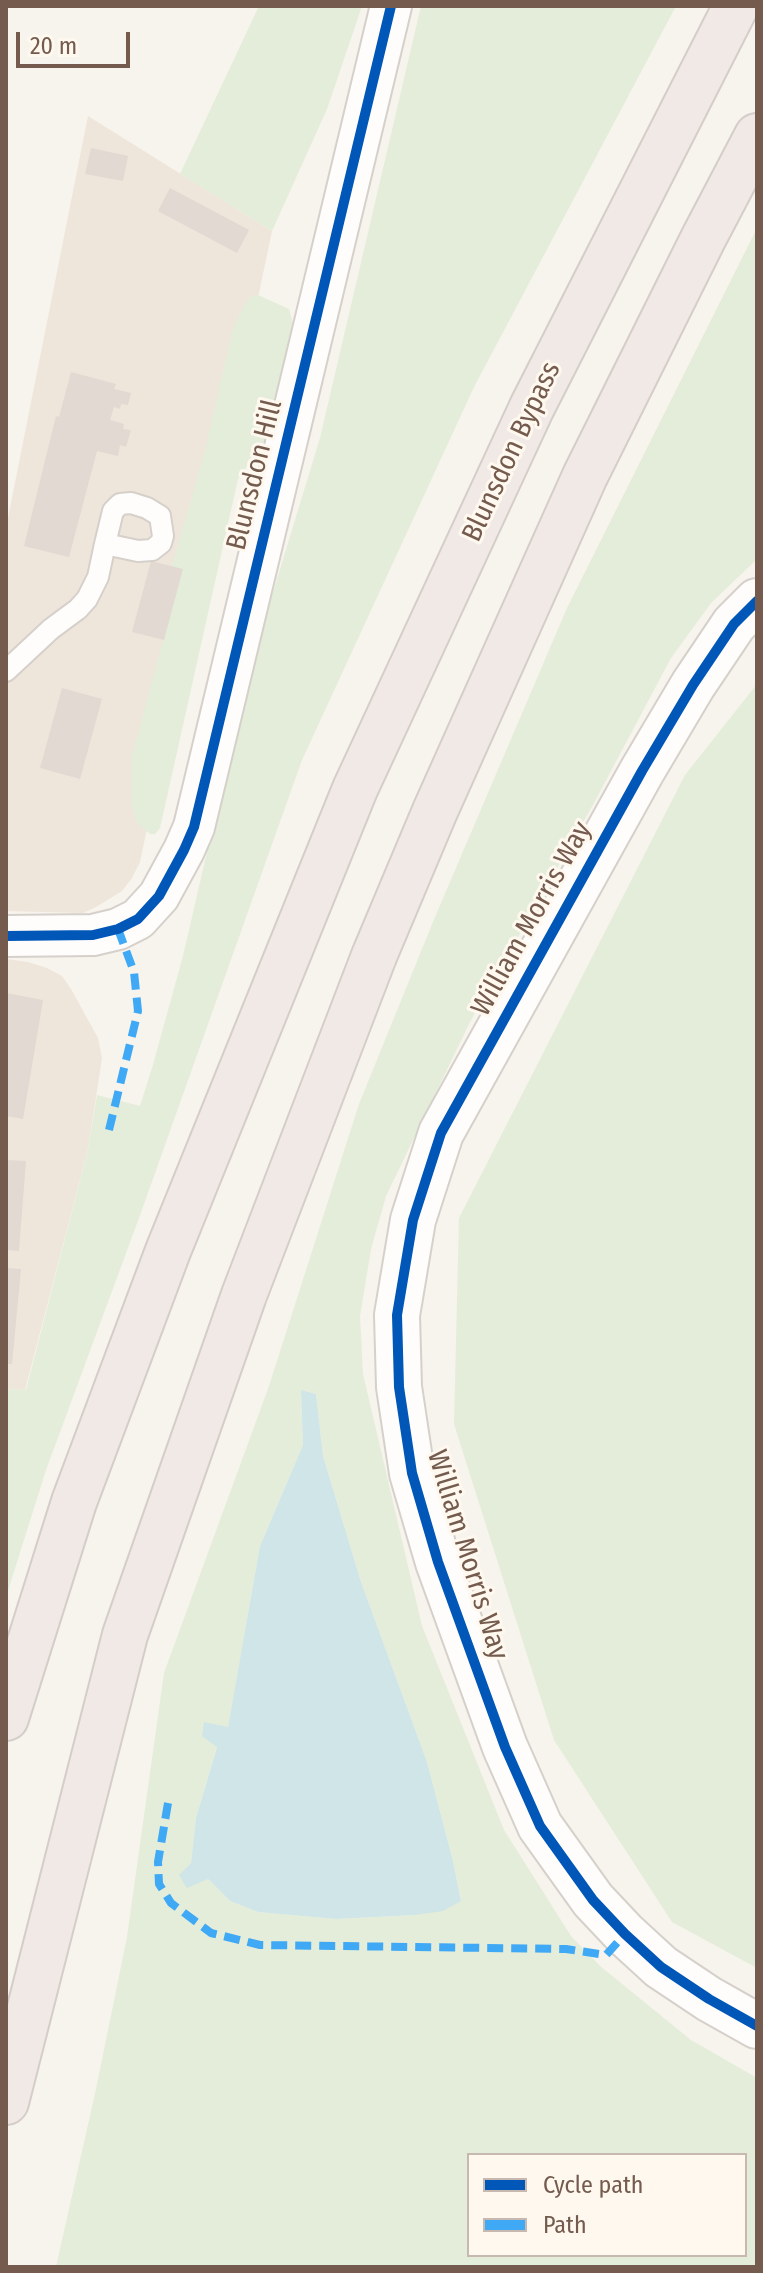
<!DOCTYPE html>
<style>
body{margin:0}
#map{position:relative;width:763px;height:2273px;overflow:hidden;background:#f7f3ed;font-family:"Fira Sans Condensed",sans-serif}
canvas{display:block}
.frame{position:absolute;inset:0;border:8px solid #745b4e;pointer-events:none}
.legend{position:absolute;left:467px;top:2153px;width:280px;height:104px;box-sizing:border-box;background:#fef8ef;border:2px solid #c7b9af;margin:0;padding:10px 14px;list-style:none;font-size:24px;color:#745b4e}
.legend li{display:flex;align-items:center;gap:16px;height:40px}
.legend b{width:40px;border:2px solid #c7b9af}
.scale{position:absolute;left:16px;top:32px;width:114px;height:36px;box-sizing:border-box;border:4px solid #745b4e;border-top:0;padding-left:10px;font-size:24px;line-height:28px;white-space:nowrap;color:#745b4e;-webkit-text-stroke:6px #fef8ef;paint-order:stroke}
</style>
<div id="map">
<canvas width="763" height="2273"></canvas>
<div class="frame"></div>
<ul class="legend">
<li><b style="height:10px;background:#0057b8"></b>Cycle path</li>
<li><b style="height:10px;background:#3fa9f5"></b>Path</li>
</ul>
<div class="scale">20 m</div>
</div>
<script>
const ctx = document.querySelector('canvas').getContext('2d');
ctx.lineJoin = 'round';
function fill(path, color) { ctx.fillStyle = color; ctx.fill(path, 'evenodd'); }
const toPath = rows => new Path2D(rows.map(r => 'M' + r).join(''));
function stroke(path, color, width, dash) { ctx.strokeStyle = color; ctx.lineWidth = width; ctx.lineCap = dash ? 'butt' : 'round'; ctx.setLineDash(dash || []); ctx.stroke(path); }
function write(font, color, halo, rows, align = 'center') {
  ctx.font = font + ' "Fira Sans Condensed",sans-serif'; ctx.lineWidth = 6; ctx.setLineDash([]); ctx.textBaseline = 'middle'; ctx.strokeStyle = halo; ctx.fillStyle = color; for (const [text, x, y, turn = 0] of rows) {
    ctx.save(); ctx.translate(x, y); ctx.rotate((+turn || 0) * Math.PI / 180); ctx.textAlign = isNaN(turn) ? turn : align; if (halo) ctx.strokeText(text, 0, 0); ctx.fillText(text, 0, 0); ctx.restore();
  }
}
const residential = toPath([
 [88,116,272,231,140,862,132,878,122,891,96,907,83,913,6,911,6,528],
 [6,959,28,962,47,968,62,976,71,989,98,1038,102,1058,88,1149,25,1390,6,1389]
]);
const green = toPath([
 [259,6,362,6,327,109,272,231,180,174],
 [421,6,676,6,474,387,302,760,139,1218,46,1470,6,1597,6,1389,26,1390,88,1149,97,1095,140,1106,152,1068,183,956,239,713,271,599,320,438],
 [757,228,757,559,711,603,671,658,594,803,470,1022,386,1196,371,1249,360,1316,363,1374,422,1626,504,1830,571,1936,600,1966,691,2040,757,2078,757,2267,56,2267,96,2089,127,1937,164,1673,269,1386,359,1104,435,917,567,608],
 [301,1390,316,1394,323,1456,361,1582,427,1762,453,1861,461,1900,415,1915,336,1919,258,1912,230,1901,208,1879,180,1875,191,1863,196,1818,217,1746,204,1723,228,1728,260,1546,303,1445],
 [469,2155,745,2155,745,2255,469,2255],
 [258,295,289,309,295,331,271,432,238,479,160,828,155,834,150,834,136,822,132,803,132,756,182,570,172,566,206,447,232,332,239,315,250,297],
 [757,684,757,1968,672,1922,554,1740,454,1424,459,1218,685,775]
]);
const water = toPath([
 [301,1390,316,1394,323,1456,361,1582,427,1762,453,1861,461,1901,443,1911,415,1915,336,1919,258,1912,230,1901,208,1879,187,1888,179,1875,191,1863,196,1818,217,1747,202,1736,204,1722,228,1727,260,1546,303,1445]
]);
const building = toPath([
 [91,148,128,156,123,181,85,174],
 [170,188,249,230,237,253,158,211],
 [71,372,116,384,114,389,131,393,128,405,121,404,120,409,114,407,110,420,124,424,123,429,131,430,126,447,120,445,118,456,97,451,69,557,24,546,56,416,59,417],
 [151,561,183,569,164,640,132,632],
 [62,688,102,699,80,779,40,768],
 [6,993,43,1000,23,1119,6,1116],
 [6,1160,26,1161,19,1251,6,1250],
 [6,1268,21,1269,12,1364,6,1364]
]);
const lane = toPath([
 [6,671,51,629,78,609,87,599,98,577,105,544,113,511,120,504,131,503,147,508,160,516,163,536,161,543,152,550,138,551,105,544]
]);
const street = toPath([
 [6,936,93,935,118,929,138,919,159,896,184,850,194,827,391,6]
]);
const secondary = toPath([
 [757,601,734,624,693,685,642,771,441,1133,413,1220,397,1315,399,1387,412,1473,438,1562,505,1747,540,1826,593,1900,625,1934,661,1967,709,1999,757,2026]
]);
const highway = toPath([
 [6,1718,74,1502,168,1251,355,789,532,407,736,6],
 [6,2102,125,1635,244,1295,374,956,435,811,585,476,703,239,757,136]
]);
const quiet = toPath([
 [109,1130,138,1011,134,972,118,929],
 [168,1803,158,1862,159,1884,171,1903,211,1933,260,1945,566,1949,606,1955,625,1934]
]);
const cycleway = toPath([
 [757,601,734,624,693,685,642,771,441,1133,413,1220,397,1315,399,1387,412,1473,438,1562,505,1747,540,1826,593,1900,625,1934,661,1967,709,1999,757,2026],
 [6,936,93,935,118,929,138,919,159,896,184,850,194,827,391,6]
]);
const streetNames = [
 ["Blunsdon Bypass",512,452,-65],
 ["Blunsdon Hill",255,475,-76],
 ["William Morris Way",532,919,-61],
 ["William Morris Way",467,1555,73]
];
fill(residential, '#efe6db');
fill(green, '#e4edd9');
fill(water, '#cfe5e7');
fill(building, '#e1d9d2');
stroke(lane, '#d6d0cb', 24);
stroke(street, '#d6d0cb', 44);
stroke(secondary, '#d6d0ca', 48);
stroke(highway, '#d5cdc8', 48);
stroke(lane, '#fefdfc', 20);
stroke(street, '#fefdfc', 40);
stroke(secondary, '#fefdfc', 44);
stroke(highway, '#f0e9e6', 44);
stroke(quiet, '#3fa9f5', 8, [16, 8]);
stroke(cycleway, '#0057b8', 10);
write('28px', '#745b4e', '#fef8ef', streetNames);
</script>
